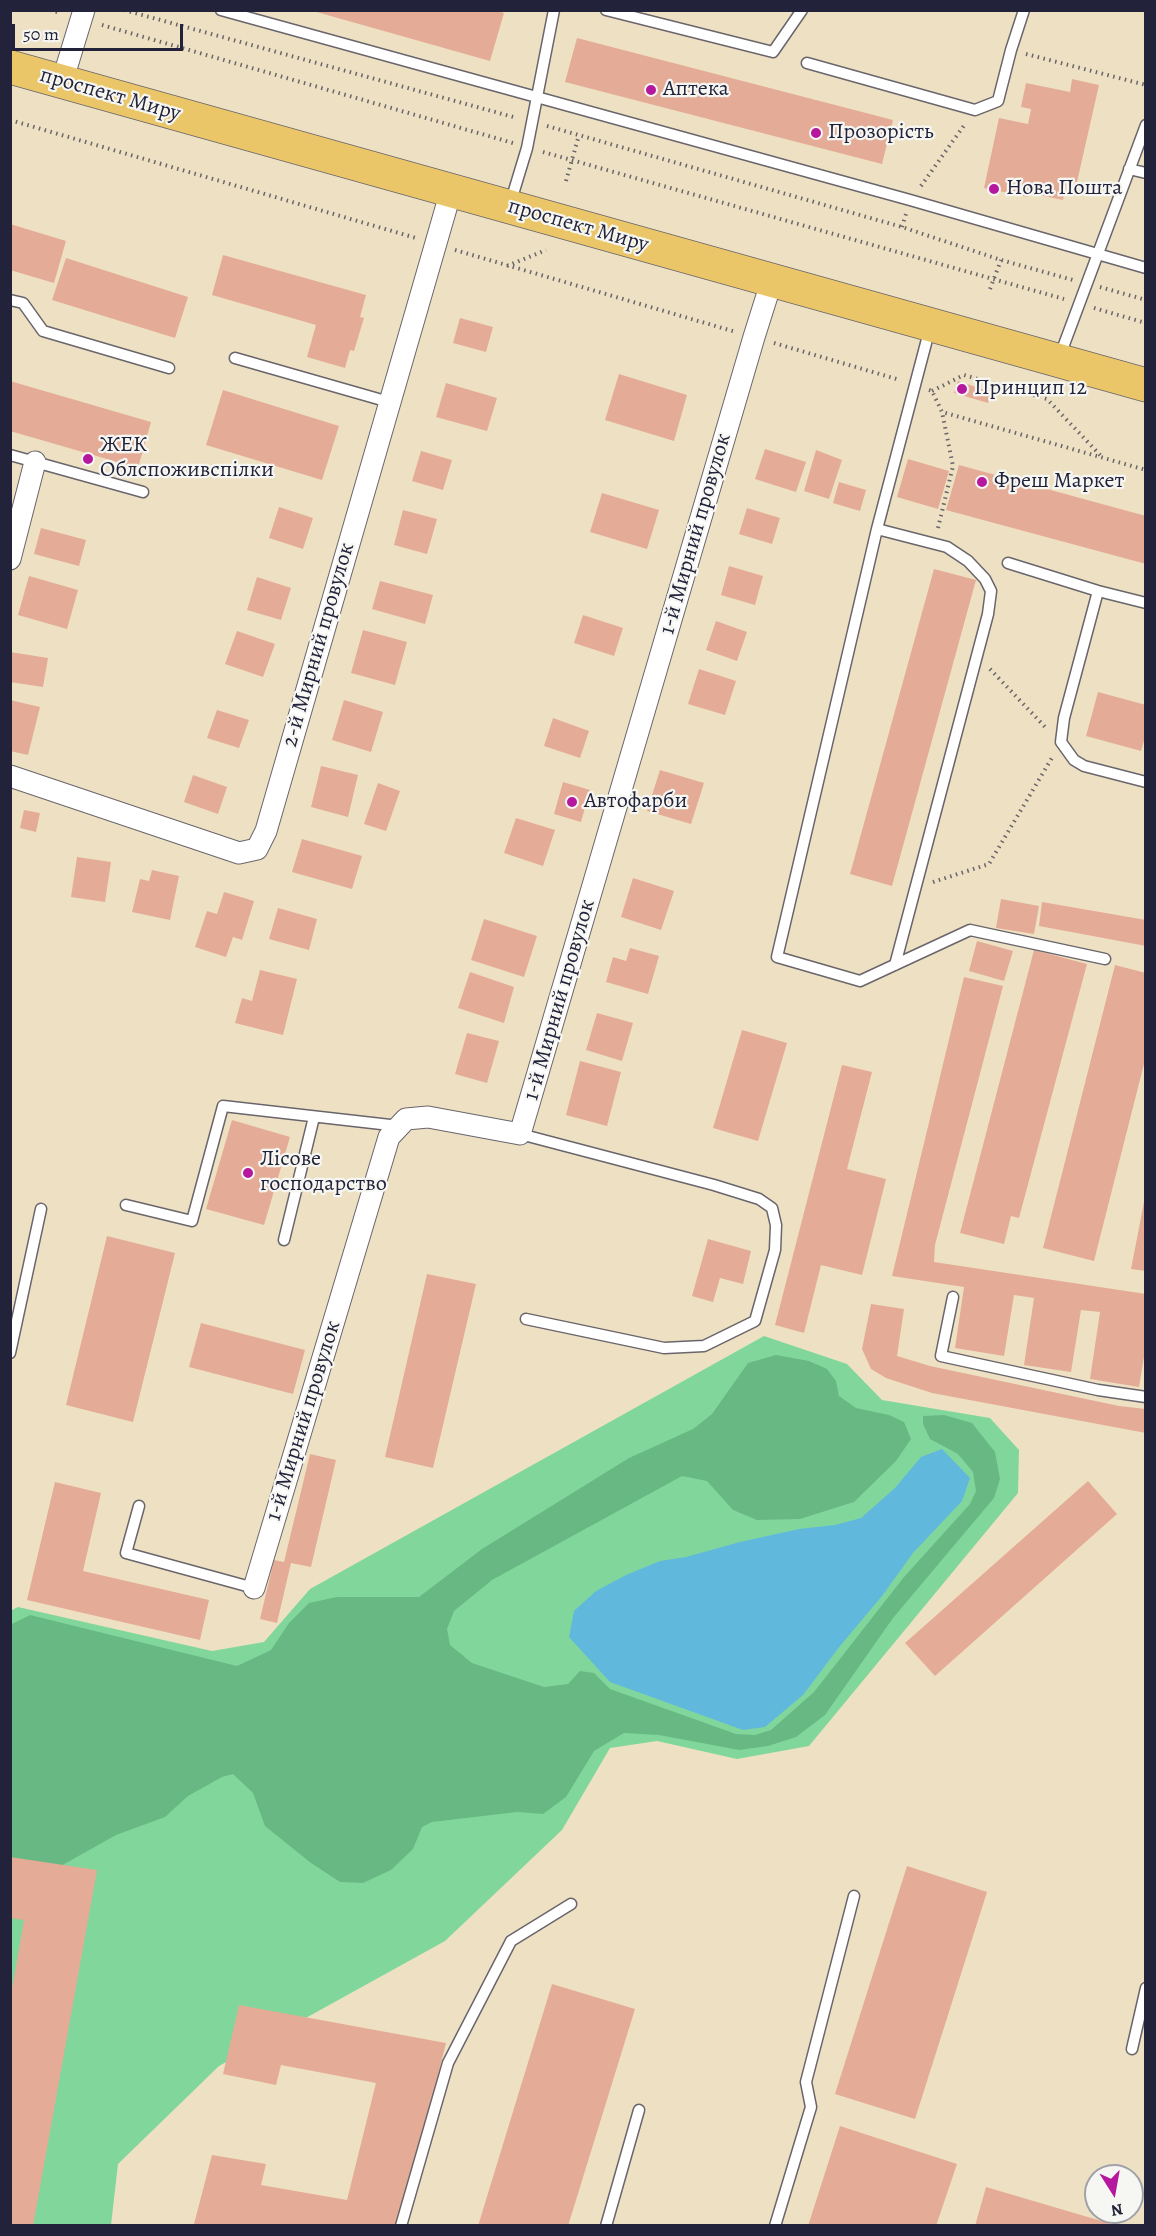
<!DOCTYPE html>
<meta charset="utf-8">
<style>
body{margin:0}
#map{position:relative;width:1156px;height:2236px;overflow:hidden;background:#eee1c3;font-family:Alegreya,serif}
canvas{display:block}
.frame{position:absolute;inset:0;border:12px solid #22223b;pointer-events:none}
.north{position:absolute;left:1084px;top:2164px;width:60px;height:60px;box-sizing:border-box;background:#f6f6f2;border:2px solid #a1a1a9;border-radius:50%;rotate:169deg;font-size:16px;font-weight:700;line-height:24px;text-align:center;color:#22223b}
.north::after{content:'';display:block;margin:auto;width:21px;height:27px;background:#b5179e;clip-path:polygon(50% 0,100% 100%,50% 72%,0 100%)}
.scale{position:absolute;left:12px;top:24px;width:171px;height:27px;box-sizing:border-box;border:3px solid #22223b;border-top:0;padding-left:8px;font-size:18px;line-height:21px;white-space:nowrap;color:#22223b;-webkit-text-stroke:4px #f6f6f2;paint-order:stroke}
</style>
<div id="map">
<canvas width="1156" height="2236"></canvas>
<div class="frame"></div>
<div class="north">N</div>
<div class="scale">50 m</div>
</div>
<script>
const ctx = document.querySelector('canvas').getContext('2d');
ctx.lineJoin = 'round';
function fill(path, color) { ctx.fillStyle = color; ctx.fill(path, 'evenodd'); }
const toPath = rows => new Path2D(rows.map(r => 'M' + r).join(''));
function stroke(path, color, width, dash) { ctx.strokeStyle = color; ctx.lineWidth = width; ctx.lineCap = dash ? 'butt' : 'round'; ctx.setLineDash(dash || []); ctx.stroke(path); }
function write(font, color, halo, rows, align = 'center') {
  ctx.font = font + ' Alegreya,serif'; ctx.lineWidth = 4.5; ctx.setLineDash([]); ctx.textBaseline = 'middle'; ctx.strokeStyle = halo; ctx.fillStyle = color; for (const [text, x, y, turn = 0] of rows) {
    ctx.save(); ctx.translate(x, y); ctx.rotate((+turn || 0) * Math.PI / 180); ctx.textAlign = isNaN(turn) ? turn : align; if (halo) ctx.strokeText(text, 0, 0); ctx.fillText(text, 0, 0); ctx.restore();
  }
}
const green = toPath([
 [764,1336,847,1364,882,1400,990,1418,1019,1450,1018,1493,809,1746,737,1759,657,1741,610,1748,562,1830,445,1941,219,2066,118,2164,111,2225,28,2225,10,2058,10,1611,18,1607,212,1651,264,1642,310,1589]
]);
const forest = toPath([
 [776,1355,809,1361,827,1369,836,1381,839,1396,856,1408,889,1415,904,1422,911,1439,896,1461,854,1502,800,1519,757,1520,733,1510,707,1481,682,1476,492,1580,454,1611,447,1629,450,1645,472,1663,544,1687,568,1684,580,1671,594,1673,610,1689,736,1734,755,1735,771,1730,814,1692,904,1577,970,1504,976,1491,973,1472,958,1454,930,1439,923,1424,923,1416,944,1415,972,1423,995,1452,1000,1479,994,1498,893,1618,825,1715,796,1737,768,1746,739,1750,659,1735,624,1733,594,1751,566,1797,543,1814,517,1812,432,1822,422,1827,413,1849,391,1870,363,1883,340,1882,311,1863,265,1826,253,1793,233,1774,222,1777,188,1796,165,1817,116,1835,59,1867,11,1869,12,1624,30,1615,237,1666,271,1650,289,1623,309,1603,337,1597,419,1597,482,1549,629,1458,693,1429,712,1414,748,1363]
]);
const water = toPath([
 [942,1449,970,1478,962,1501,913,1553,882,1596,840,1646,803,1695,765,1727,743,1730,610,1682,569,1637,574,1611,596,1591,626,1575,660,1561,686,1557,740,1542,799,1529,835,1525,861,1518,895,1488,921,1457]
]);
const building = toPath([
 [495,10,504,13,490,61,313,11],
 [577,38,893,120,882,164,565,82],
 [1072,79,1099,85,1077,182,1067,180,1063,200,1029,193,1028,197,984,188,999,118,1028,124,1031,109,1021,107,1026,83,1070,92],
 [10,224,66,241,54,283,10,270],
 [223,255,366,295,360,317,364,318,354,351,350,350,345,368,307,357,316,325,212,295],
 [66,258,188,297,175,338,52,300],
 [460,318,493,327,486,352,453,343],
 [619,374,687,395,674,441,605,420],
 [10,381,151,422,138,468,10,431],
 [958,381,991,392,988,403,954,393],
 [446,383,497,398,487,431,436,417],
 [223,390,339,426,322,480,206,445],
 [765,449,806,462,796,492,755,479],
 [816,450,842,460,829,499,804,491],
 [421,451,452,460,443,490,412,481],
 [908,459,949,471,938,509,897,497],
 [959,465,1146,516,1146,564,946,510],
 [839,482,866,490,860,511,833,503],
 [602,493,659,510,647,549,590,532],
 [279,507,313,518,303,549,269,538],
 [747,508,780,518,772,544,739,534],
 [403,510,437,519,427,554,394,545],
 [41,528,86,540,79,566,34,554],
 [729,566,763,576,755,605,721,595],
 [934,569,976,580,892,886,850,874],
 [29,576,78,590,67,629,18,615],
 [257,577,291,588,281,620,247,610],
 [380,581,433,595,425,624,372,609],
 [583,615,623,628,614,656,574,643],
 [716,621,747,632,737,661,706,650],
 [363,630,407,642,395,685,351,673],
 [237,631,275,644,263,677,225,664],
 [10,652,48,658,43,687,10,682],
 [699,669,736,681,725,715,688,704],
 [1098,692,1146,705,1146,734,1141,751,1086,736],
 [10,700,40,707,28,755,10,751],
 [344,700,383,712,371,752,332,740],
 [217,710,249,720,239,748,207,738],
 [553,718,589,731,580,758,544,746],
 [321,766,358,775,348,817,311,807],
 [660,770,704,783,691,824,647,811],
 [193,775,227,787,218,814,184,802],
 [563,782,590,790,581,822,554,814],
 [378,783,400,791,386,831,364,824],
 [24,810,40,813,36,832,20,828],
 [516,818,555,830,543,866,504,853],
 [302,839,362,856,352,889,292,872],
 [77,857,111,862,105,902,71,897],
 [152,870,179,876,170,920,132,912,140,879,149,881],
 [633,878,674,891,661,930,621,917],
 [224,892,254,901,242,940,233,937,226,957,195,947,207,911,217,914],
 [1001,899,1039,906,1034,934,996,928],
 [1042,902,1146,920,1146,946,1039,926],
 [278,908,317,919,309,950,269,939],
 [484,919,537,936,524,977,471,960],
 [977,941,1013,951,1004,981,969,971],
 [630,948,659,956,648,994,606,982,613,957,626,961],
 [1034,950,1087,964,1019,1218,1011,1216,1004,1244,960,1233],
 [1115,965,1146,973,1146,1056,1094,1261,1043,1248],
 [260,970,297,979,283,1035,235,1023,242,998,252,1001],
 [470,972,514,987,504,1023,458,1008],
 [964,977,1003,986,935,1245,934,1262,1146,1294,1146,1345,1139,1387,1090,1379,1100,1312,1081,1310,1071,1372,1024,1365,1034,1298,1014,1295,1004,1356,955,1348,964,1287,892,1276],
 [597,1013,633,1023,622,1061,586,1050],
 [742,1030,787,1043,758,1141,713,1128],
 [467,1033,499,1041,487,1083,455,1074],
 [580,1061,621,1072,607,1126,566,1115],
 [842,1065,872,1072,847,1169,886,1179,862,1275,821,1265,804,1333,775,1325],
 [232,1120,290,1137,264,1225,206,1209],
 [1144,1202,1146,1202,1146,1271,1131,1269],
 [107,1236,175,1253,133,1422,66,1405],
 [708,1239,751,1251,743,1284,720,1278,713,1302,692,1296],
 [427,1274,476,1284,433,1468,385,1457],
 [871,1304,904,1309,897,1356,930,1366,1119,1406,1146,1409,1146,1433,932,1393,886,1378,871,1369,862,1349],
 [201,1323,305,1350,293,1394,189,1367],
 [310,1454,336,1460,311,1567,291,1563,277,1623,260,1619,274,1560,284,1562],
 [1088,1481,1117,1514,935,1676,905,1643],
 [55,1482,101,1493,83,1571,209,1600,200,1640,27,1600],
 [10,1857,97,1870,33,2226,10,2226,10,2001,24,1920,10,1918],
 [907,1866,987,1892,915,2119,835,2094],
 [552,1984,635,2009,568,2226,478,2226],
 [239,2005,446,2043,400,2226,194,2224,212,2155,266,2164,261,2185,347,2200,376,2083,281,2065,276,2085,223,2074],
 [840,2126,957,2164,936,2226,808,2226],
 [986,2187,1115,2225,1115,2226,975,2226]
]);
const path = toPath([
 [50,10,60,13],
 [124,10,517,118],
 [102,25,513,143],
 [1026,54,1146,85],
 [10,120,416,238],
 [547,126,902,227,1001,260,1073,280],
 [543,152,1064,299],
 [566,181,579,135],
 [921,186,965,124],
 [902,227,906,214],
 [455,250,736,332],
 [507,266,546,250],
 [1100,287,1146,300],
 [990,289,1001,260],
 [1094,308,1146,323],
 [774,343,900,380],
 [929,390,932,391,942,412,1146,470],
 [932,391,964,375,1047,399,1102,457],
 [938,528,953,466,942,412],
 [990,669,1047,729],
 [933,882,989,864,1053,756]
]);
const lane = toPath([
 [221,10,910,200,1146,268],
 [606,10,773,52,802,10],
 [807,63,975,110,998,101,1011,50,1024,10],
 [1129,169,1146,173],
 [510,204,527,148,554,10],
 [10,300,23,303,43,331,169,368],
 [930,328,877,529,777,957,860,981,970,930,1105,959],
 [235,358,389,402],
 [1059,358,1146,125],
 [10,455,143,492],
 [877,529,947,547,968,561,985,579,991,591,988,614,895,965],
 [1008,563,1098,591,1146,603],
 [1098,591,1064,718,1061,742,1074,760,1084,766,1146,782],
 [520,1134,714,1185,759,1199,772,1208,776,1225,775,1250,755,1321,704,1346,664,1348,526,1319],
 [126,1205,192,1221,223,1106,399,1126],
 [284,1240,314,1117],
 [953,1297,941,1356,1098,1390,1146,1397],
 [10,1353,41,1209],
 [139,1506,126,1553,254,1588],
 [1132,2049,1146,1988],
 [401,2226,448,2063,511,1941,571,1904],
 [606,2226,639,2110],
 [775,2226,811,2107,806,2082,854,1896]
]);
const street = toPath([
 [62,82,84,10],
 [10,559,35,462],
 [10,776,239,853,257,849,266,831,451,191],
 [254,1588,389,1137,406,1119,428,1117,520,1134,754,337,772,280]
]);
const primary = toPath([
 [10,67,1146,385]
]);
const markers = [
 [651,90,6,"#b5179e"],
 [816,133,6,"#b5179e"],
 [994,189,6,"#b5179e"],
 [962,389,6,"#b5179e"],
 [88,459,6,"#b5179e"],
 [982,482,6,"#b5179e"],
 [572,802,6,"#b5179e"],
 [248,1173,6,"#b5179e"]
];
const poiNames = [
 ["Аптека",663,90],
 ["Прозорість",828,133],
 ["Нова Пошта",1006,189],
 ["Принцип 12",974,389],
 ["ЖЕК",100,446],
 ["Облспоживспілки",100,471],
 ["Фреш Маркет",994,482],
 ["Автофарби",584,802],
 ["Лісове",260,1160],
 ["господарство",260,1185]
];
const streetNames = [
 ["проспект Миру",110,95,16],
 ["проспект Миру",578,226,16],
 ["1-й Мирний провулок",696,534,-74],
 ["2-й Мирний провулок",319,645,-74],
 ["1-й Мирний провулок",560,1000,-74],
 ["1-й Мирний провулок",304,1421,-73]
];
fill(green, '#81d79b');
fill(forest, '#68b883');
fill(water, '#60b8dd');
fill(building, '#e4ac96');
stroke(lane, '#69656b', 13);
stroke(street, '#69656b', 23);
stroke(primary, '#69656b', 35);
stroke(path, '#69656b', 4, [1.5, 4.5]);
stroke(lane, '#fff', 10);
stroke(street, '#fff', 21);
stroke(primary, '#eac669', 33);
for (const [x, y, r, color] of markers) { const dot = new Path2D(); dot.arc(x, y, r, 0, 2 * Math.PI); ctx.fillStyle = color; ctx.fill(dot); stroke(dot, '#f6f6f2', 2); }
write('22px', '#22223b', '#f6f6f2', poiNames, 'left');
write('22px', '#22223b', '#f6f6f2', streetNames);
</script>
